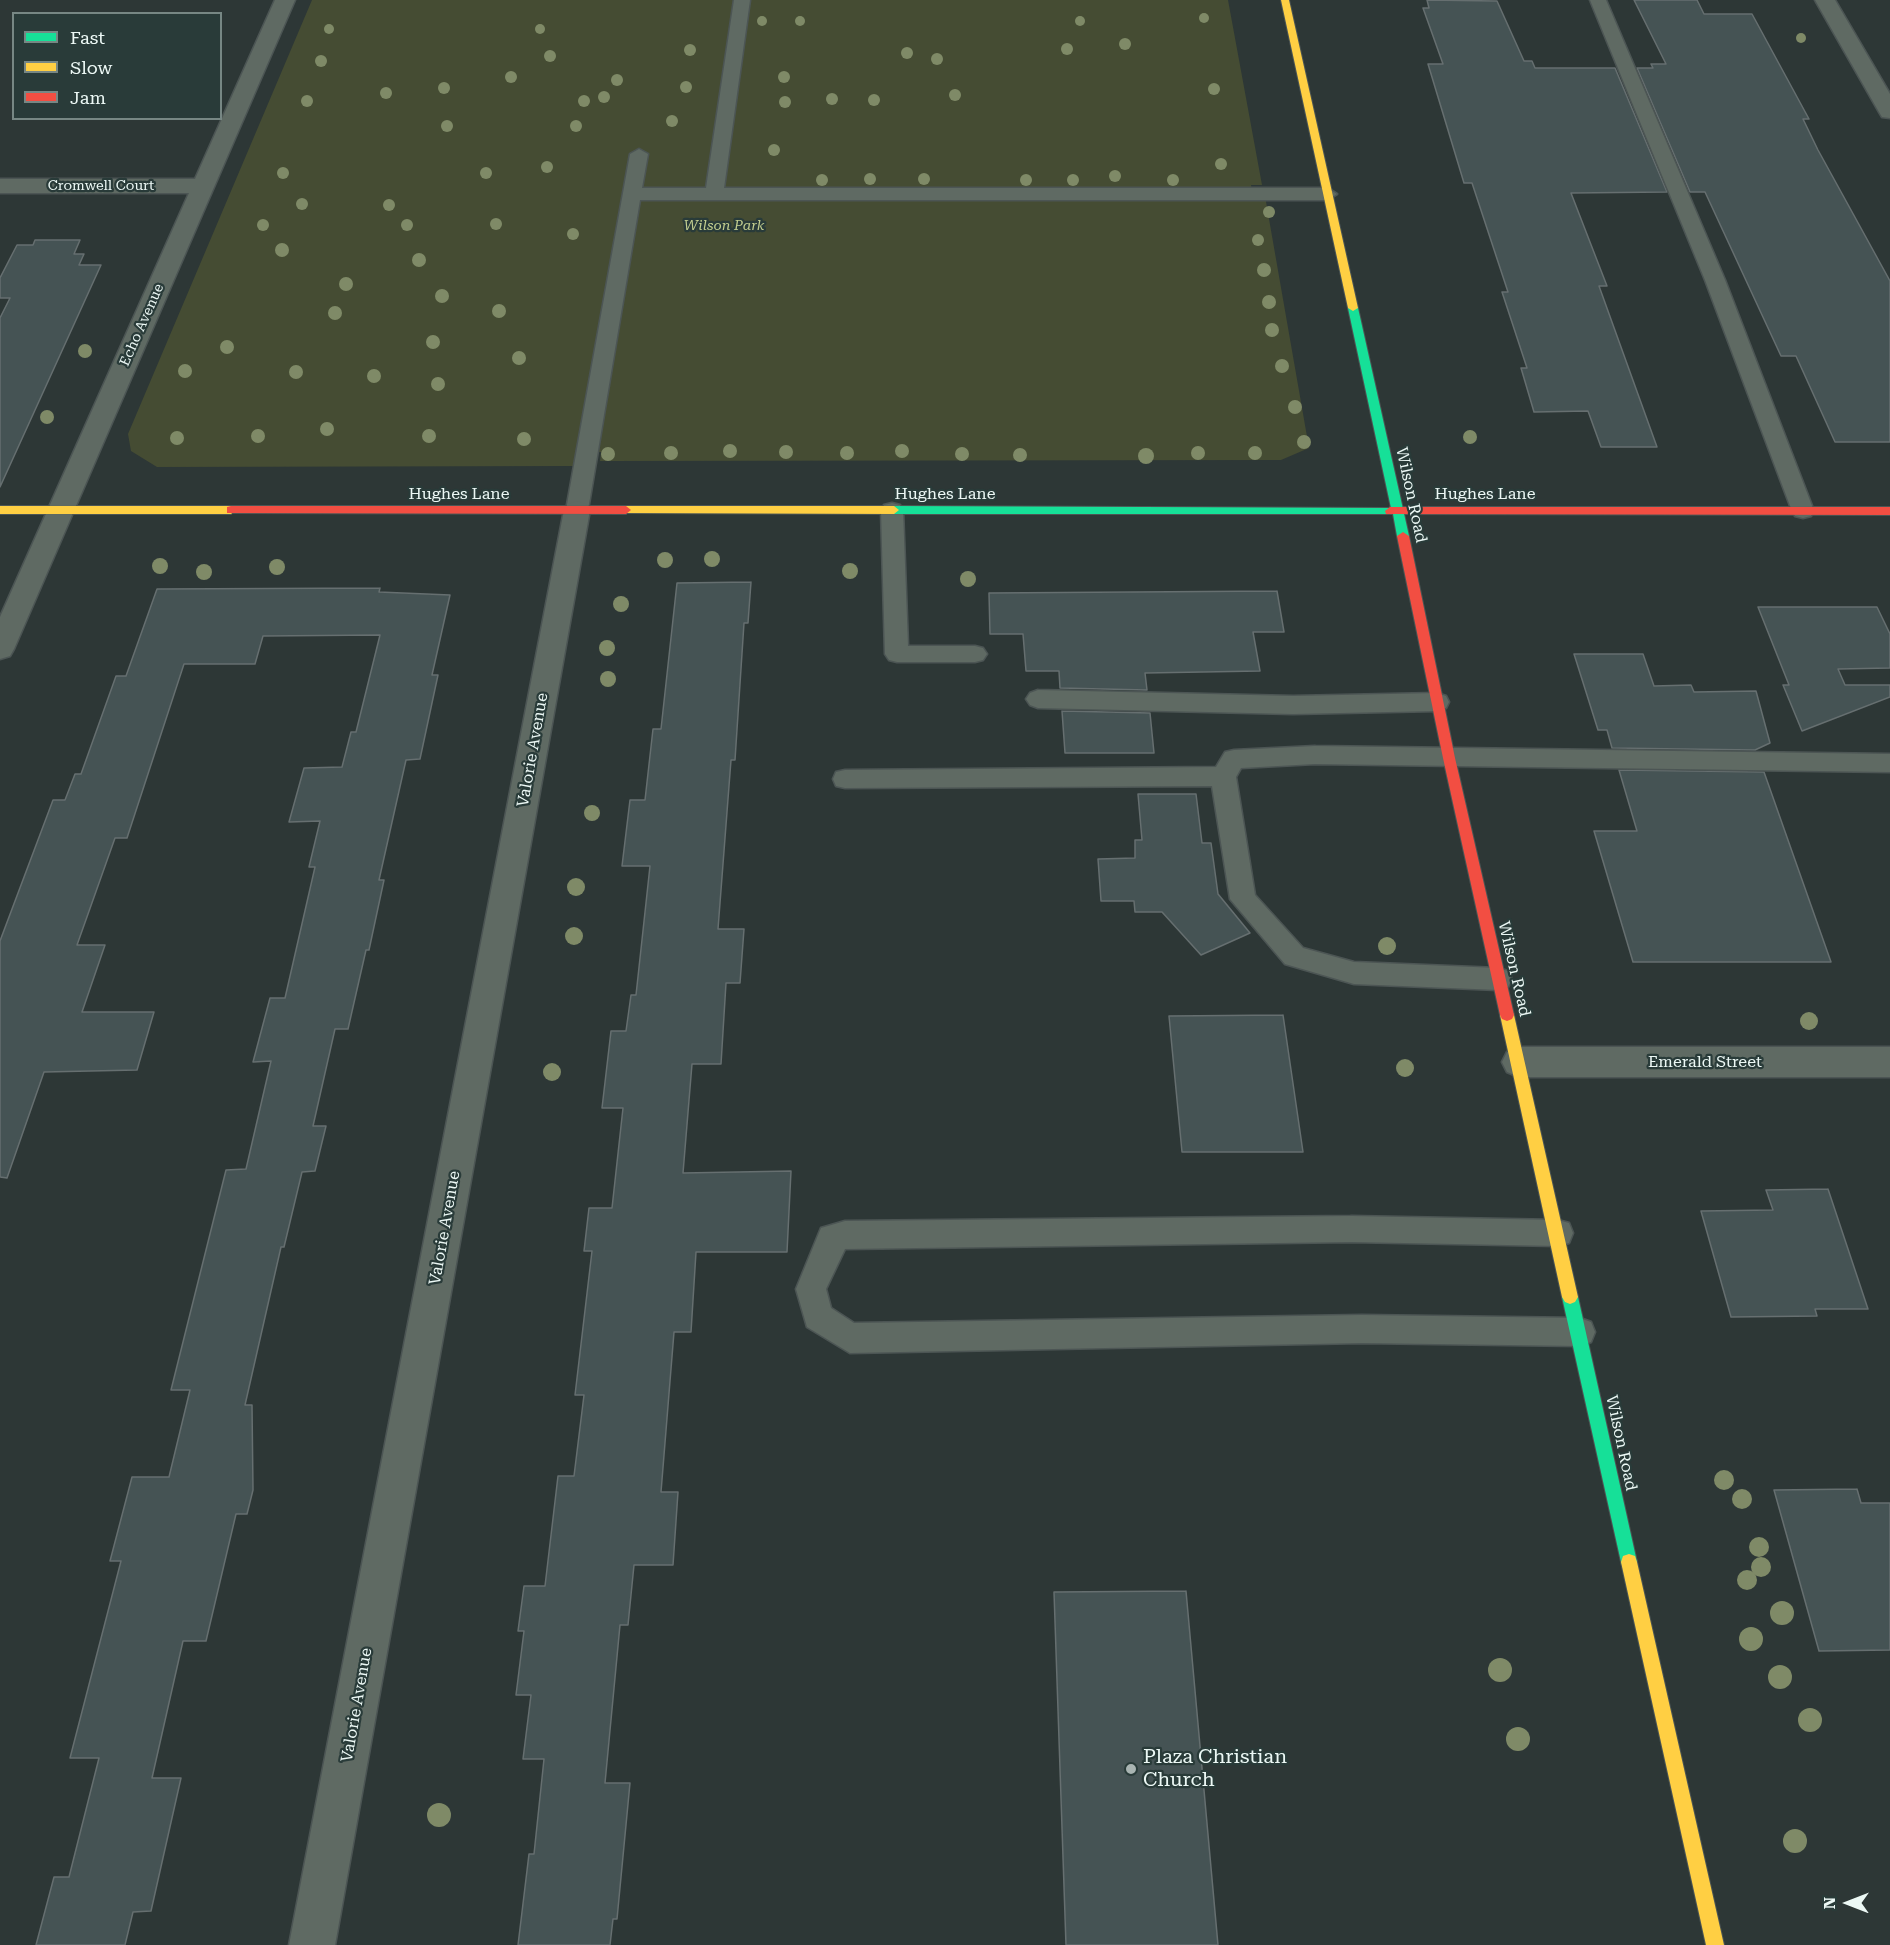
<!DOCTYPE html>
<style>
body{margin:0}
#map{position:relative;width:1890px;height:1945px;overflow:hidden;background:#2d3736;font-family:"Roboto Serif",serif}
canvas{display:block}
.legend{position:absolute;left:12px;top:12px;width:210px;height:108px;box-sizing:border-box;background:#293b39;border:2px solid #778784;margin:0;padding:8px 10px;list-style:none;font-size:18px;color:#ecf8f5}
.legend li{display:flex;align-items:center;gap:12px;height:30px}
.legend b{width:30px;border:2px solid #778784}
.north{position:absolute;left:1818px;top:1873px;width:60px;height:60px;-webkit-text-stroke:4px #293b39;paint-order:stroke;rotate:270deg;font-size:16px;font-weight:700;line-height:24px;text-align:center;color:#ecf8f5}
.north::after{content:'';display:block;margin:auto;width:21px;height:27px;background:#ecf8f5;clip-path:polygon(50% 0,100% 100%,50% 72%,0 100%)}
</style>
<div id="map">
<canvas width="1890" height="1945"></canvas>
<ul class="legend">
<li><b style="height:8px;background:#16e098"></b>Fast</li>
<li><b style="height:8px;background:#ffcf43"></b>Slow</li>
<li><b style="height:8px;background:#f24e42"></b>Jam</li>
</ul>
<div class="north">N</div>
</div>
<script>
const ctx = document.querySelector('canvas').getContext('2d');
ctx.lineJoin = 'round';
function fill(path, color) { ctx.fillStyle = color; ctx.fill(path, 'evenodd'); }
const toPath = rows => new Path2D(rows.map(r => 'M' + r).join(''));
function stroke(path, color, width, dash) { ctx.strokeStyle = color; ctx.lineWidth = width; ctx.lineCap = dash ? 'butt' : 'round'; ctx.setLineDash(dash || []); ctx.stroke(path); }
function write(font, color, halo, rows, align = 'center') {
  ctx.font = font + ' "Roboto Serif",serif'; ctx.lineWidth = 4.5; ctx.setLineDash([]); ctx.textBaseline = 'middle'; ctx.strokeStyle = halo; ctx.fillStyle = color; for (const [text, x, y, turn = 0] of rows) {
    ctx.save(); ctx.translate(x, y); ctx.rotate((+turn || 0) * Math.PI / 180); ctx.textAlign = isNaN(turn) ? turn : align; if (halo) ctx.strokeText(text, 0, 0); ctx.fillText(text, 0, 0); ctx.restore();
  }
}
const green = toPath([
 [312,0,1228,0,1262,185,1251,185,1253,196,1265,196,1309,448,1281,460,600,461,601,452,576,452,573,466,157,467,131,451,128,434]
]);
const building = toPath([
 [1427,0,1497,1,1524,61,1532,61,1535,68,1615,68,1667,192,1571,193,1607,286,1599,286,1657,447,1601,447,1588,411,1534,412,1521,368,1527,368,1502,292,1508,292,1472,183,1464,183,1428,64,1443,64,1423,8,1429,8,1427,0],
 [1634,0,1697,0,1704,14,1752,14,1809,119,1803,119,1818,150,1890,281,1890,442,1835,442,1796,356,1781,356,1705,192,1690,192,1637,68,1653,68,1651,64,1666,64,1634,0],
 [35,240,80,240,74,254,84,254,79,265,101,265,0,487,0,318,10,298,0,298,0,278,17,245,33,245,35,240],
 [751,582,748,623,744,623,735,760,731,760,718,929,744,929,740,983,726,983,721,1064,692,1064,683,1173,791,1171,787,1252,696,1252,691,1332,674,1332,661,1492,678,1492,673,1565,634,1565,628,1625,620,1625,605,1783,630,1783,617,1919,613,1919,610,1945,518,1945,529,1854,534,1854,544,1759,523,1759,531,1695,516,1695,524,1631,518,1631,524,1586,545,1586,558,1476,574,1476,584,1395,575,1395,592,1251,584,1251,589,1208,612,1208,623,1108,602,1108,611,1031,626,1031,631,995,636,995,650,866,622,866,630,800,645,800,653,729,661,729,677,583,751,582],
 [380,588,379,592,450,595,432,675,438,675,420,759,406,760,379,880,384,880,369,950,366,950,348,1029,335,1029,313,1126,326,1126,315,1171,302,1172,284,1247,281,1247,245,1405,252,1405,253,1490,247,1514,236,1514,206,1641,183,1641,152,1778,181,1778,151,1911,133,1912,125,1945,36,1945,54,1877,69,1877,99,1758,70,1758,121,1561,110,1561,132,1477,169,1477,190,1390,171,1390,226,1170,246,1169,271,1061,253,1062,270,998,285,998,315,867,309,867,320,821,289,822,304,768,342,767,351,732,356,732,380,635,263,636,255,664,184,664,127,838,115,838,77,945,105,945,82,1012,154,1012,137,1070,44,1072,7,1178,0,1177,0,941,53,800,65,800,75,774,81,774,116,676,126,676,157,589,380,588],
 [1277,591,1284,632,1253,632,1260,671,1145,673,1147,690,1060,688,1059,671,1026,671,1023,634,990,634,989,593,1277,591],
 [1758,607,1877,607,1890,634,1890,668,1838,669,1845,685,1890,685,1890,697,1802,731,1783,685,1789,685,1758,607],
 [1574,654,1643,654,1654,686,1691,685,1694,692,1756,691,1770,743,1755,750,1612,748,1607,730,1598,730,1574,654],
 [1062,711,1150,713,1154,753,1065,753,1062,711],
 [1619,770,1764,772,1831,962,1633,962,1594,831,1637,831,1619,770],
 [1138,794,1196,794,1202,843,1211,843,1218,894,1250,933,1201,955,1162,912,1135,912,1134,901,1101,901,1098,859,1135,858,1135,840,1142,840,1138,794],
 [1283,1015,1303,1152,1182,1152,1169,1016,1283,1015],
 [1828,1189,1868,1309,1815,1309,1817,1316,1731,1317,1701,1211,1773,1210,1766,1190,1828,1189],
 [1857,1489,1861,1503,1890,1503,1890,1650,1819,1651,1774,1490,1857,1489],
 [1186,1591,1218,1945,1066,1945,1054,1592,1186,1591]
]);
const lane = toPath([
 [734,0,750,0,724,188,1328,188,1337,194,1328,200,640,200,588,510,585,515,577,517,569,515,566,510,630,154,639,149,648,154,642,188,706,188,734,0],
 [1590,0,1606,0,1725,280,1814,511,1811,516,1803,518,1795,516,1792,511,1705,280,1590,0],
 [892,503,900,505,903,510,908,646,975,646,983,648,987,654,983,660,975,662,897,662,889,660,885,654,881,510,884,505,892,503],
 [1038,690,1293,696,1437,693,1446,696,1449,702,1446,708,1437,711,1293,714,1038,708,1030,705,1026,699,1030,693,1038,690],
 [1315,746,1890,754,1890,772,1315,764,1241,768,1236,777,1255,895,1303,948,1354,962,1498,968,1508,971,1512,979,1508,987,1498,990,1354,984,1285,964,1230,899,1212,786,845,788,836,786,833,779,836,772,845,770,1216,767,1225,752,1234,750,1315,746],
 [1351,1216,1558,1220,1569,1223,1573,1233,1569,1243,1558,1246,1351,1242,845,1249,826,1289,831,1308,854,1323,1362,1315,1580,1318,1591,1322,1595,1332,1591,1342,1580,1346,1362,1343,850,1353,807,1327,796,1289,821,1228,845,1221,1351,1216]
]);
const street = toPath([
 [275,0,295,0,14,649,10,656,0,659,0,617,189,193,0,193,0,179,195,179,275,0],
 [1815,0,1835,0,1890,94,1890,118,1882,117,1879,112,1815,0],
 [577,501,586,504,590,510,335,1945,289,1945,564,510,568,504,577,501],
 [1519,1047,1890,1047,1890,1077,1519,1077,1507,1072,1502,1062,1507,1052,1519,1047]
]);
const fast = toPath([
 [1353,305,1358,308,1409,536,1407,539,1399,539,1397,536,1393,514,894,514,889,510,894,506,1391,508,1348,308,1353,305],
 [1570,1290,1575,1292,1578,1297,1637,1562,1635,1568,1629,1570,1623,1568,1621,1562,1562,1297,1565,1292,1570,1290]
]);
const slow = toPath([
 [1281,0,1289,0,1358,308,1353,311,1348,308,1281,0],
 [0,506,231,506,236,510,231,514,0,514,0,506],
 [626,506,894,506,899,510,894,514,622,513,621,510,626,506],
 [1507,1009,1512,1011,1514,1015,1578,1297,1575,1302,1570,1304,1565,1302,1562,1297,1500,1015,1502,1011,1507,1009],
 [1629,1554,1635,1556,1637,1562,1724,1945,1706,1945,1621,1562,1623,1556,1629,1554]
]);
const jam = toPath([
 [231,506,626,506,631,510,626,514,227,513,227,507,231,506],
 [1390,507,1890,507,1890,515,1386,514,1385,511,1390,507],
 [1403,532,1409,536,1455,758,1514,1015,1512,1019,1507,1021,1502,1019,1500,1015,1443,758,1397,536,1403,532]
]);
const trees = [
 [1204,18,5],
 [762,21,5],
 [800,21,5],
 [1080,21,5],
 [329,29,5],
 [540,29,5],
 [1801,38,5],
 [1125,44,6],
 [1067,49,6],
 [690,50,6],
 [907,53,6],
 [550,56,6],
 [937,59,6],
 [321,61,6],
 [511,77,6],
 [784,77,6],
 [617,80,6],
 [686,87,6],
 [444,88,6],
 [1214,89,6],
 [386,93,6],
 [955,95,6],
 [604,97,6],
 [832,99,6],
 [874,100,6],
 [307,101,6],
 [584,101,6],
 [785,102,6],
 [672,121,6],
 [447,126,6],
 [576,126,6],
 [774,150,6],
 [1221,164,6],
 [547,167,6],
 [283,173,6],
 [486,173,6],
 [1115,176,6],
 [870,179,6],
 [924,179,6],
 [822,180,6],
 [1026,180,6],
 [1073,180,6],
 [1173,180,6],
 [302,204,6],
 [389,205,6],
 [1269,212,6],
 [496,224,6],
 [263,225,6],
 [407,225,6],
 [573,234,6],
 [1258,240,6],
 [282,250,7],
 [419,260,7],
 [1264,270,7],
 [346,284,7],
 [442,296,7],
 [1269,302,7],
 [499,311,7],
 [335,313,7],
 [1272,330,7],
 [433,342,7],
 [227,347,7],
 [85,351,7],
 [519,358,7],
 [1282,366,7],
 [185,371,7],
 [296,372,7],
 [374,376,7],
 [438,384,7],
 [1295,407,7],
 [47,417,7],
 [327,429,7],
 [258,436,7],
 [429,436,7],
 [1470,437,7],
 [177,438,7],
 [524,439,7],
 [1304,442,7],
 [730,451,7],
 [902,451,7],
 [786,452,7],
 [671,453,7],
 [847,453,7],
 [1198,453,7],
 [1255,453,7],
 [608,454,7],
 [962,454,7],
 [1020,455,7],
 [1146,456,8],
 [712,559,8],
 [665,560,8],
 [160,566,8],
 [277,567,8],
 [850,571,8],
 [204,572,8],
 [968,579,8],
 [621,604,8],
 [607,648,8],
 [608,679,8],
 [592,813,8],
 [576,887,9],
 [574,936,9],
 [1387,946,9],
 [1809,1021,9],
 [1405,1068,9],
 [552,1072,9],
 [1724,1480,10],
 [1742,1499,10],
 [1759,1547,10],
 [1761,1567,10],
 [1747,1580,10],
 [1782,1613,12],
 [1751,1639,12],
 [1500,1670,12],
 [1780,1677,12],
 [1810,1720,12],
 [1518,1739,12],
 [439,1815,12],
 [1795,1841,12]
];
const markers = [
 [1131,1769,6,"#a9b4b2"]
];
const farStreetnames = [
 ["Cromwell Court",101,186],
 ["Echo Avenue",142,325,-66]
];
const farParknames = [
 ["Wilson Park",724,226]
];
const streetNames = [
 ["Hughes Lane",459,494],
 ["Hughes Lane",945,494],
 ["Hughes Lane",1485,494],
 ["Wilson Road",1411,495,78],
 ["Valorie Avenue",533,750,-80],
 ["Wilson Road",1514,969,77],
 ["Emerald Street",1705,1062],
 ["Valorie Avenue",445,1228,-80],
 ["Wilson Road",1621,1443,78],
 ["Valorie Avenue",357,1705,-80]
];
const nearPoinames = [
 ["Plaza Christian",1143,1757],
 ["Church",1143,1780]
];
fill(green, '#454c33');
fill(building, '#455354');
stroke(building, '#666f70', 1.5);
stroke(lane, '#4c5554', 3);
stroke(street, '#4c5554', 3);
stroke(fast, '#4c5554', 2);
stroke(slow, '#4c5554', 2);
stroke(jam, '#4c5554', 2);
fill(lane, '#5f6a63');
fill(street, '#5f6a63');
fill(fast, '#16e098');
fill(slow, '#ffcf43');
fill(jam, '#f24e42');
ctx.fillStyle = '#7f8a67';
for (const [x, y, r] of trees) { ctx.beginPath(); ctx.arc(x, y, r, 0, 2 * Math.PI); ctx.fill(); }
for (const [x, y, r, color] of markers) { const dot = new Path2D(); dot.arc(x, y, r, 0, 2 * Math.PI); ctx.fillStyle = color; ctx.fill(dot); stroke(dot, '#293b39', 2); }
write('14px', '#ecf8f5', '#293b39', farStreetnames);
write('italic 14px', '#c2ce8f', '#293b39', farParknames);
write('16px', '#ecf8f5', '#293b39', streetNames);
write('20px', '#ecf8f5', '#293b39', nearPoinames, 'left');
</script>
